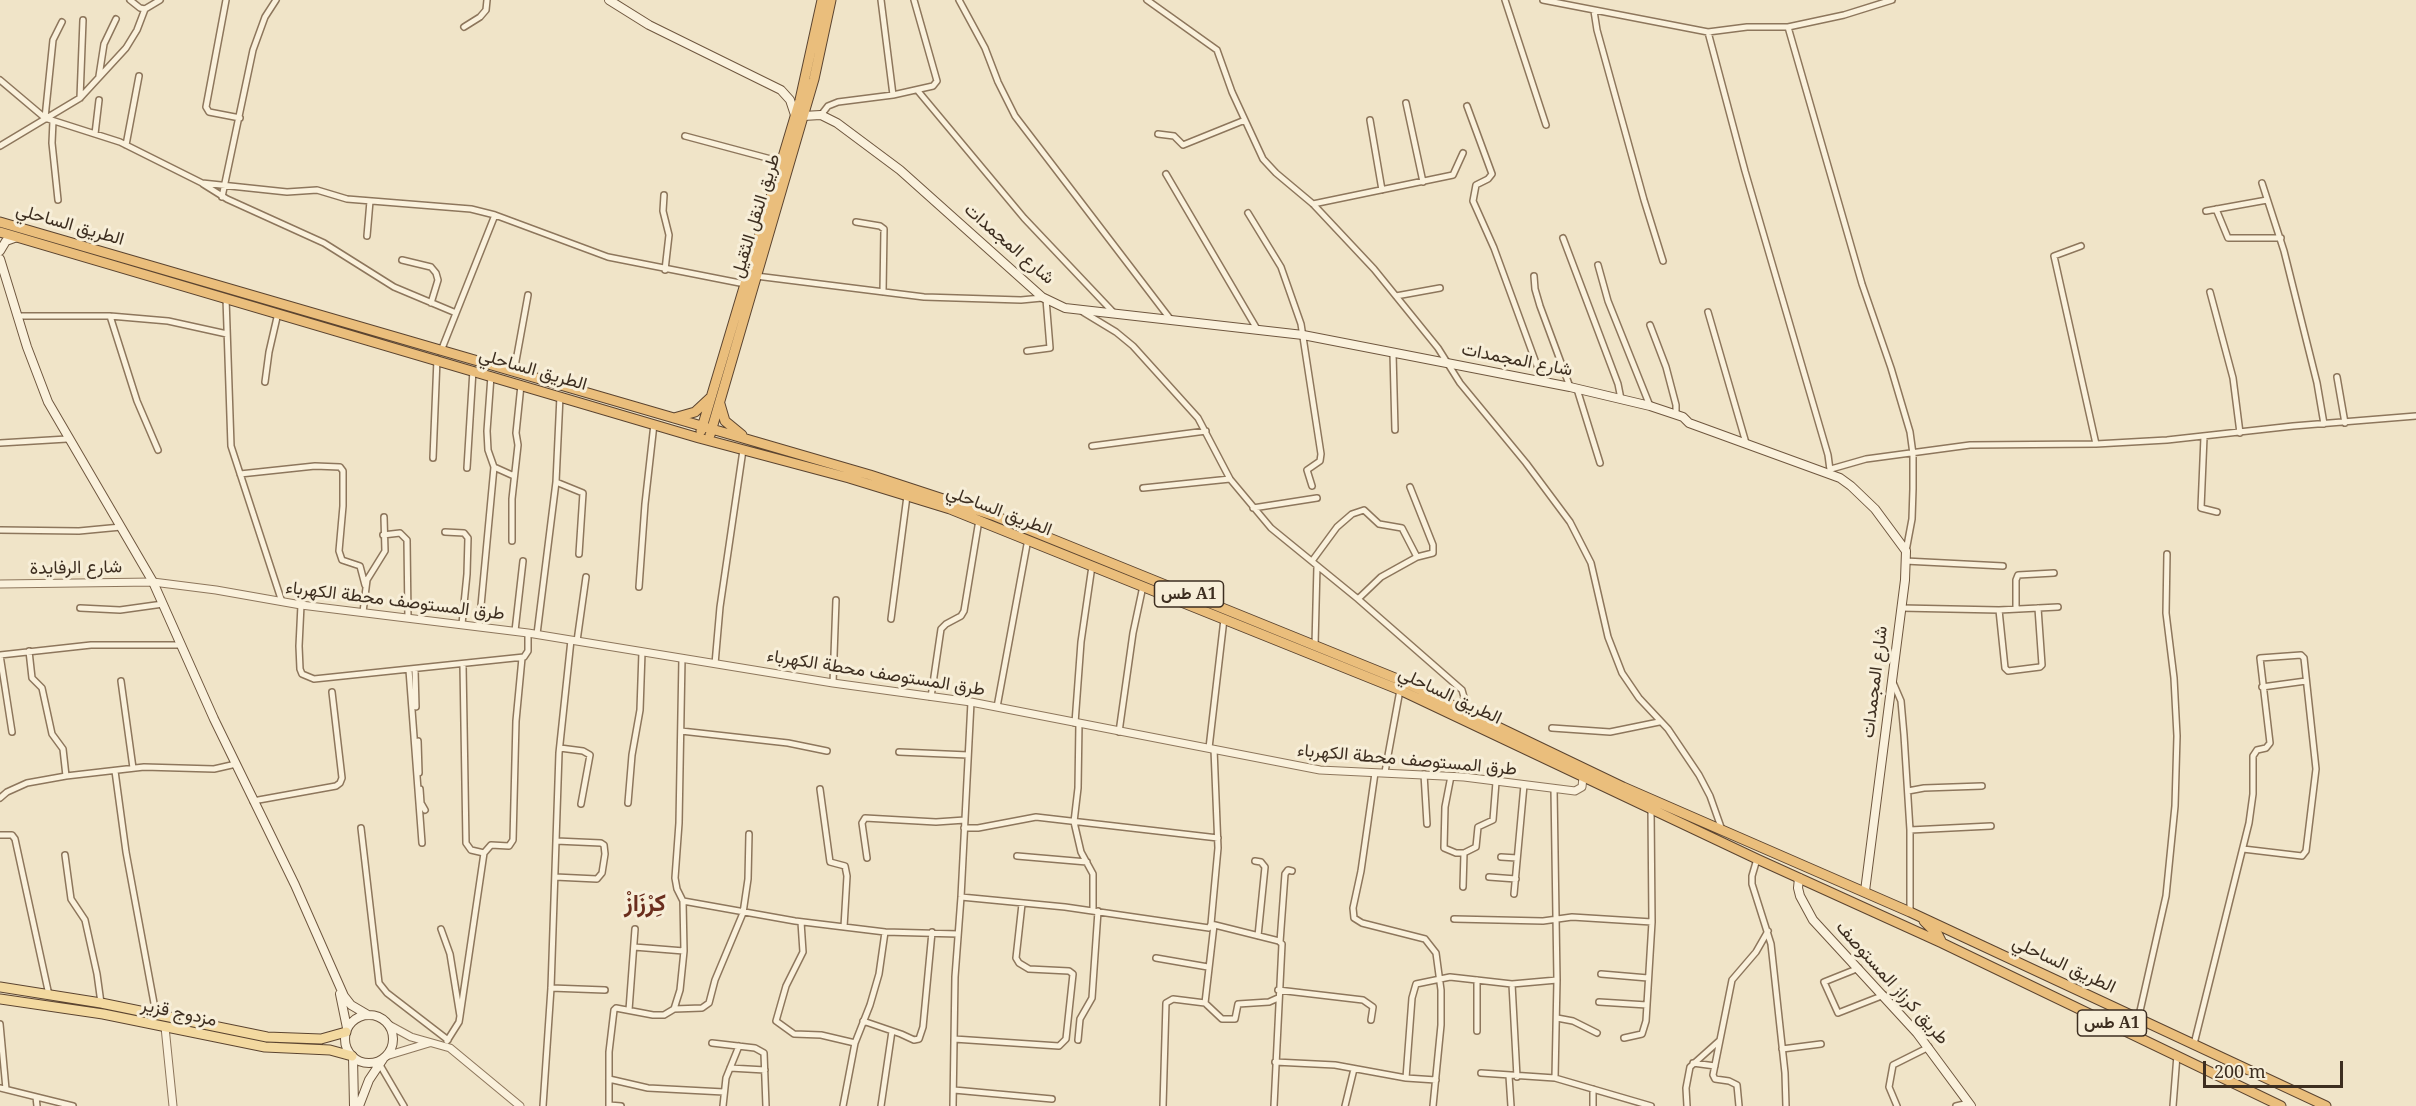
<!DOCTYPE html>
<meta charset="utf-8">
<style>
body{margin:0}
#map{position:relative;width:2416px;height:1106px;overflow:hidden;background:#f0e4c8;font-family:"Noto Serif",serif}
canvas{display:block}
.scale{position:absolute;left:2203px;top:1061px;width:140px;height:27px;box-sizing:border-box;border:3px solid #3d2e20;border-top:0;padding-left:8px;font-size:18px;line-height:21px;white-space:nowrap;color:#3d2e20;-webkit-text-stroke:4px #f7eed8;paint-order:stroke}
</style>
<div id="map">
<canvas width="2416" height="1106"></canvas>
<div class="scale">200 m</div>
</div>
<script>
const ctx = document.querySelector('canvas').getContext('2d');
ctx.lineJoin = 'round';
const toPath = rows => new Path2D(rows.map(r => 'M' + r).join(''));
function stroke(path, color, width, dash) { ctx.strokeStyle = color; ctx.lineWidth = width; ctx.lineCap = dash ? 'butt' : 'round'; ctx.setLineDash(dash || []); ctx.stroke(path); }
function write(font, color, halo, rows, align = 'center') {
  ctx.font = font + ' "Noto Serif",Vazirmatn,serif'; ctx.lineWidth = 6; ctx.setLineDash([]); ctx.textBaseline = 'middle'; ctx.strokeStyle = halo; ctx.fillStyle = color; for (const [text, x, y, turn = 0] of rows) {
    ctx.save(); ctx.translate(x, y); ctx.rotate((+turn || 0) * Math.PI / 180); ctx.textAlign = isNaN(turn) ? turn : align; if (halo) ctx.strokeText(text, 0, 0); ctx.fillText(text, 0, 0); ctx.restore();
  }
}
const minor = toPath([
 [130,0,140,8,145,9,160,0],
 [226,0,206,107,209,112,240,118],
 [959,0,985,48,998,82,1015,116,1171,320],
 [1147,0,1217,50,1232,92,1263,159,1276,173,1313,204,1374,269,1438,348,1460,383,1526,463,1570,522,1591,563,1608,637,1622,673,1639,698,1668,729,1699,775,1710,796,1722,830],
 [1505,0,1546,125],
 [1543,0,1708,32,1747,27,1788,27,1844,15,1892,0],
 [1594,11,1597,30,1644,200,1663,261],
 [464,27,480,17,486,10,487,0],
 [1788,27,1862,284,1891,368,1910,432,1913,454,1913,489,1912,519,1906,551],
 [1708,32,1745,171,1828,455,1830,470],
 [99,76,104,44,116,19],
 [0,80,45,118,120,142,202,183,287,192,317,190,347,199,471,209,495,215,608,257,745,284],
 [918,91,1024,218,1113,312],
 [893,95,933,86,937,81,914,0],
 [80,98,83,20],
 [1406,103,1423,182],
 [1467,106,1492,174,1488,179,1476,185,1473,201,1494,248,1543,382],
 [821,115,828,106,838,102,893,95,881,0],
 [45,118,53,40,62,22],
 [1370,120,1382,190],
 [53,121,52,143,58,200],
 [95,134,99,100],
 [1158,134,1174,136,1183,145,1245,120],
 [685,136,782,162],
 [126,145,139,76],
 [0,146,80,98,126,48,137,30,145,9],
 [1166,174,1257,329],
 [2262,183,2284,251,2317,383,2324,424],
 [203,184,227,199,324,243,394,287,456,313],
 [664,195,663,211,669,235,665,270],
 [222,197,253,50,265,17,276,0],
 [1313,204,1453,175,1463,153],
 [2216,209,2228,238,2281,238],
 [2206,211,2267,200],
 [1248,213,1281,267,1301,324,1321,454,1320,461,1307,470,1312,486],
 [856,222,880,226,884,229,883,292],
 [367,236,370,201],
 [1563,238,1618,384,1621,399],
 [2081,246,2054,256,2096,444],
 [402,260,431,267,436,273,438,280,431,303],
 [1598,265,1608,301,1650,406],
 [756,276,924,297,1021,300,1042,298],
 [1534,276,1535,289,1540,306,1570,387],
 [2210,292,2233,378,2240,433],
 [1396,296,1440,288],
 [226,298,231,446,282,602],
 [1083,312,1116,332,1133,346,1198,418,1230,479,1271,528,1358,599,1462,690,1464,697,1460,709],
 [1708,312,1746,443],
 [17,316,110,316,168,321,227,334],
 [110,316,137,401,158,450],
 [1650,325,1666,367,1676,405,1676,415],
 [441,351,495,215],
 [1027,351,1050,348,1046,299],
 [1393,353,1395,430],
 [514,372,528,295],
 [2337,377,2345,423],
 [265,382,269,352,278,313],
 [1577,389,1600,463],
 [2204,437,2201,508,2217,512],
 [0,443,67,439],
 [1092,446,1206,431],
 [433,458,437,359],
 [494,467,514,476],
 [467,468,473,370],
 [1831,469,1866,459,1970,445,2096,444,2167,440,2293,426,2416,416],
 [240,474,315,466,340,467,343,471,343,506,339,551,342,560,360,566,365,585],
 [556,482,583,493,579,554],
 [1143,488,1230,479],
 [1253,508,1317,498],
 [0,530,79,531,121,527],
 [445,532,464,533,468,538,467,574,462,624],
 [383,535,400,533,407,540,408,618],
 [512,541,512,499,518,445,516,433,521,385],
 [1312,561,1337,527,1352,514,1364,510,1379,524,1402,528,1417,557],
 [1905,561,2003,566],
 [639,587,645,504,654,424],
 [1358,599,1381,577,1417,557,1433,553,1433,545,1410,487],
 [301,605,299,646,300,669,302,674,314,679,524,657,528,651,528,633],
 [80,608,120,610,163,604],
 [1901,608,1999,610,2058,607],
 [2016,608,2016,580,2018,575,2054,573],
 [1999,610,2005,668,2008,671,2040,667,2042,665,2038,608],
 [363,612,367,580,385,551,384,517],
 [891,619,907,496],
 [479,627,494,467,488,450,487,431,491,376],
 [515,631,523,561],
 [537,634,556,482,560,396],
 [577,641,586,577],
 [1315,645,1317,566],
 [29,651,32,678,42,688,52,734,63,749,66,776],
 [0,655,91,645,181,645],
 [0,655,12,732],
 [715,664,720,607,743,450],
 [463,665,466,843,471,850,484,853],
 [409,670,422,843],
 [415,670,416,707],
 [1892,680,1901,701,1904,735,1910,830,1910,912],
 [121,681,133,768],
 [833,683,836,600],
 [2262,687,2306,681],
 [931,697,941,629,946,624,961,616,964,611,979,520],
 [997,707,1028,539],
 [1075,723,1081,642,1092,566],
 [1079,723,1078,788,1074,822,1081,852,1093,874,1093,911],
 [1552,728,1610,732,1659,722],
 [681,731,788,743,827,751],
 [1119,732,1133,633,1143,586],
 [418,741,419,773],
 [560,748,583,751,590,755,581,804],
 [1209,748,1224,619],
 [899,752,968,755],
 [115,771,126,852,156,1014],
 [1385,772,1400,690],
 [1375,773,1361,871,1353,908,1354,918,1362,923,1425,939,1436,953,1441,990,1441,1025,1433,1106],
 [1424,774,1427,824],
 [1451,776,1445,807,1444,848,1456,853,1464,853,1476,847,1478,827,1493,820,1496,782],
 [420,789,421,803,425,810],
 [820,789,830,862,845,866,847,876,844,927],
 [1554,789,1557,980,1555,1078,1651,1106],
 [1908,791,1924,788,1982,786],
 [0,798,7,792,27,783,66,776,144,767,214,769,236,764],
 [253,801,336,786,340,783,342,778,332,692],
 [628,803,632,755,640,710,642,652],
 [361,828,379,983,387,993,448,1040],
 [964,828,978,828,1036,817,1218,838],
 [1910,830,1991,826],
 [0,835,12,835,15,839,49,995],
 [65,855,71,899,85,920,97,974,101,1003],
 [1017,856,1087,862],
 [1501,857,1517,858],
 [867,858,862,823,865,818,936,822,965,820],
 [1757,859,1752,876,1752,884,1771,944,1785,1073,1786,1106],
 [1255,861,1261,862,1265,867,1258,936],
 [555,877,597,879,602,873,605,854,604,845,601,843,556,841],
 [1489,877,1516,879],
 [1463,887,1464,853],
 [1514,894,1524,785],
 [961,897,1065,907,1209,928,1211,924,1218,848,1214,749],
 [683,901,795,921,885,932,958,934],
 [1454,919,1543,921,1572,917,1652,922],
 [801,922,803,952,786,986,776,1021,794,1034,821,1035,855,1043],
 [1211,924,1279,941,1282,944,1274,1106],
 [441,929,450,954,460,1016,459,1022,447,1041],
 [1280,942,1285,874,1288,870,1292,871],
 [634,947,684,951],
 [1156,958,1208,967],
 [1859,968,1824,982,1838,1013,1884,995],
 [1601,974,1648,978],
 [1512,984,1517,1077],
 [551,988,605,990],
 [1278,990,1363,1000,1373,1007,1371,1020],
 [1599,1002,1647,1005],
 [1205,1003,1222,1019,1235,1019,1238,1004,1269,1002,1278,998],
 [674,1009,680,990,684,951,683,901,677,889,675,878,679,823,682,658],
 [629,1010,635,929],
 [460,1016,484,853,491,845,509,846,513,840,516,721,522,658],
 [1557,1018,1573,1021,1597,1033],
 [2142,1019,2140,1011,2166,896,2175,806,2177,736,2174,678,2166,613,2167,554],
 [863,1021,901,1034,914,1040,919,1039,923,1027,932,932],
 [0,1024,6,1089],
 [1477,1031,1477,980],
 [1624,1038,1642,1034,1646,1021,1652,922,1651,809],
 [954,1039,1059,1046,1066,1039,1073,974,1069,971,1029,969,1019,963,1016,958,1022,904],
 [1078,1040,1080,1019,1092,998,1098,911],
 [712,1043,755,1048,764,1053,766,1106],
 [2194,1044,2249,823,2253,794,2253,756,2257,750,2266,748,2270,743,2260,658,2301,655,2304,658,2316,769,2306,851,2302,856,2243,849],
 [1782,1049,1821,1044],
 [1275,1062,1335,1065,1406,1078,1436,1080],
 [1693,1063,1715,1066],
 [380,1065,404,1106],
 [730,1068,765,1070],
 [1481,1073,1555,1078],
 [1509,1076,1511,1106],
 [1406,1078,1412,998,1416,984,1450,977,1512,984,1557,980],
 [609,1079,648,1088,724,1092],
 [0,1088,73,1106],
 [954,1090,1052,1099],
 [36,1097,37,1106],
 [609,1105,621,1106],
 [543,1106,551,988,559,753,571,640],
 [609,1106,609,1052,614,1010,616,1008,653,1015,664,1015,674,1009,702,1008,709,1003,715,980,743,913,748,879,749,834],
 [723,1106,726,1078,739,1046],
 [843,1106,855,1043,870,1005,879,974,885,932],
 [881,1106,892,1031],
 [953,1106,955,977,961,897,971,702],
 [1163,1106,1166,1003,1173,999,1205,1003,1214,925],
 [1345,1106,1354,1069],
 [1593,1106,1593,1089],
 [1687,1106,1686,1088,1690,1067,1719,1041],
 [1739,1106,1737,1085,1729,1081,1715,1079,1713,1075,1732,980,1756,952,1768,931],
 [1897,1106,1889,1087,1893,1065,1929,1047],
 [1956,1106,1969,1103],
 [2173,1106,2177,1055]
]);
const tertiary = toPath([
 [0,584,153,582,216,590,301,605,528,633,833,683,971,702,1320,770,1464,777,1575,791,1582,787,1583,777],
 [389,1025,411,1037,450,1048,520,1106],
 [165,1027,173,1106],
 [386,1056,429,1043]
]);
const secondary = toPath([
 [609,0,649,25,781,90,790,100,795,115],
 [803,116,821,115,837,123,900,170,1042,297,1065,308,1303,335,1570,387,1650,406,1683,417,1689,423,1840,478,1851,486,1875,509,1906,551,1905,580,1865,891],
 [0,251,6,241,17,237],
 [0,259,27,347,48,402,153,582,214,719,295,885,344,996,351,1005,368,1015],
 [1799,878,1798,888,1800,896,1813,920,1917,1033,1971,1106],
 [340,994,347,1028],
 '345 1039a24 24 0 1 1 48 0a24 24 0 1 1-48 0Z',
 [353,1057,354,1106],
 [359,1106,369,1080,383,1059]
]);
const primary = toPath([
 [0,987,101,1003,267,1037,321,1039,346,1032],
 [0,999,103,1014,265,1047,330,1050,352,1056]
]);
const trunk = toPath([
 [0,222,870,475,995,516,1400,680,1623,787,1910,912,2326,1106],
 [0,232,699,438,849,478,950,509,1400,690,1757,859,1942,943,1938,935,1924,921],
 [720,404,725,421,742,435],
 [674,418,695,412,710,398],
 [701,431,800,100,822,0],
 [710,435,814,79,831,0],
 [1942,943,2281,1106]
]);
const shields = [
 [1189,594,69],
 [2112,1023,69]
];
const shieldNames = [
 ["طس A1",1189,594],
 ["طس A1",2112,1023]
];
const streetNames = [
 ["طريق النقل الثقيل",756,216,-73],
 ["الطريق الساحلي",70,225,16],
 ["شارع المجمدات",1009,244,41],
 ["شارع المجمدات",1517,360,11],
 ["الطريق الساحلي",533,370,16],
 ["الطريق الساحلي",999,511,21],
 ["شارع الرفايدة",76,568,-1],
 ["طرق المستوصف محطة الكهرباء",395,601,7],
 ["طرق المستوصف محطة الكهرباء",876,673,9],
 ["شارع المجمدات",1875,682,-83],
 ["الطريق الساحلي",1450,696,25],
 ["طرق المستوصف محطة الكهرباء",1407,760,5],
 ["الطريق الساحلي",2064,965,25],
 ["طريق كرزاز المستوصف",1892,983,48],
 ["مزدوج قزير",179,1013,12]
];
const districtNames = [
 ["كِرْزَازْ",645,904]
];
stroke(minor, '#8d765c', 8);
stroke(tertiary, '#8d765c', 9);
stroke(secondary, '#6f573f', 10);
stroke(primary, '#5b4430', 11);
stroke(trunk, '#5b4430', 11);
stroke(minor, '#faf1dc', 5);
stroke(tertiary, '#faf1dc', 7);
stroke(secondary, '#faf1dc', 8);
stroke(primary, '#f3d9a0', 9);
stroke(trunk, '#eabe7c', 9);
for (const [x, y, w] of shields) { const box = new Path2D(); box.roundRect(x - w / 2, y - 13, w, 26, 4.5); ctx.fillStyle = '#f7eed8'; ctx.fill(box); stroke(box, '#3d2e20', 1.5); }
write('bold 16px', '#3d2e20', null, shieldNames);
write('18px', '#3d2e20', '#f7eed8', streetNames);
write('bold 24px', '#6b2e1e', '#f7eed8', districtNames);
</script>
